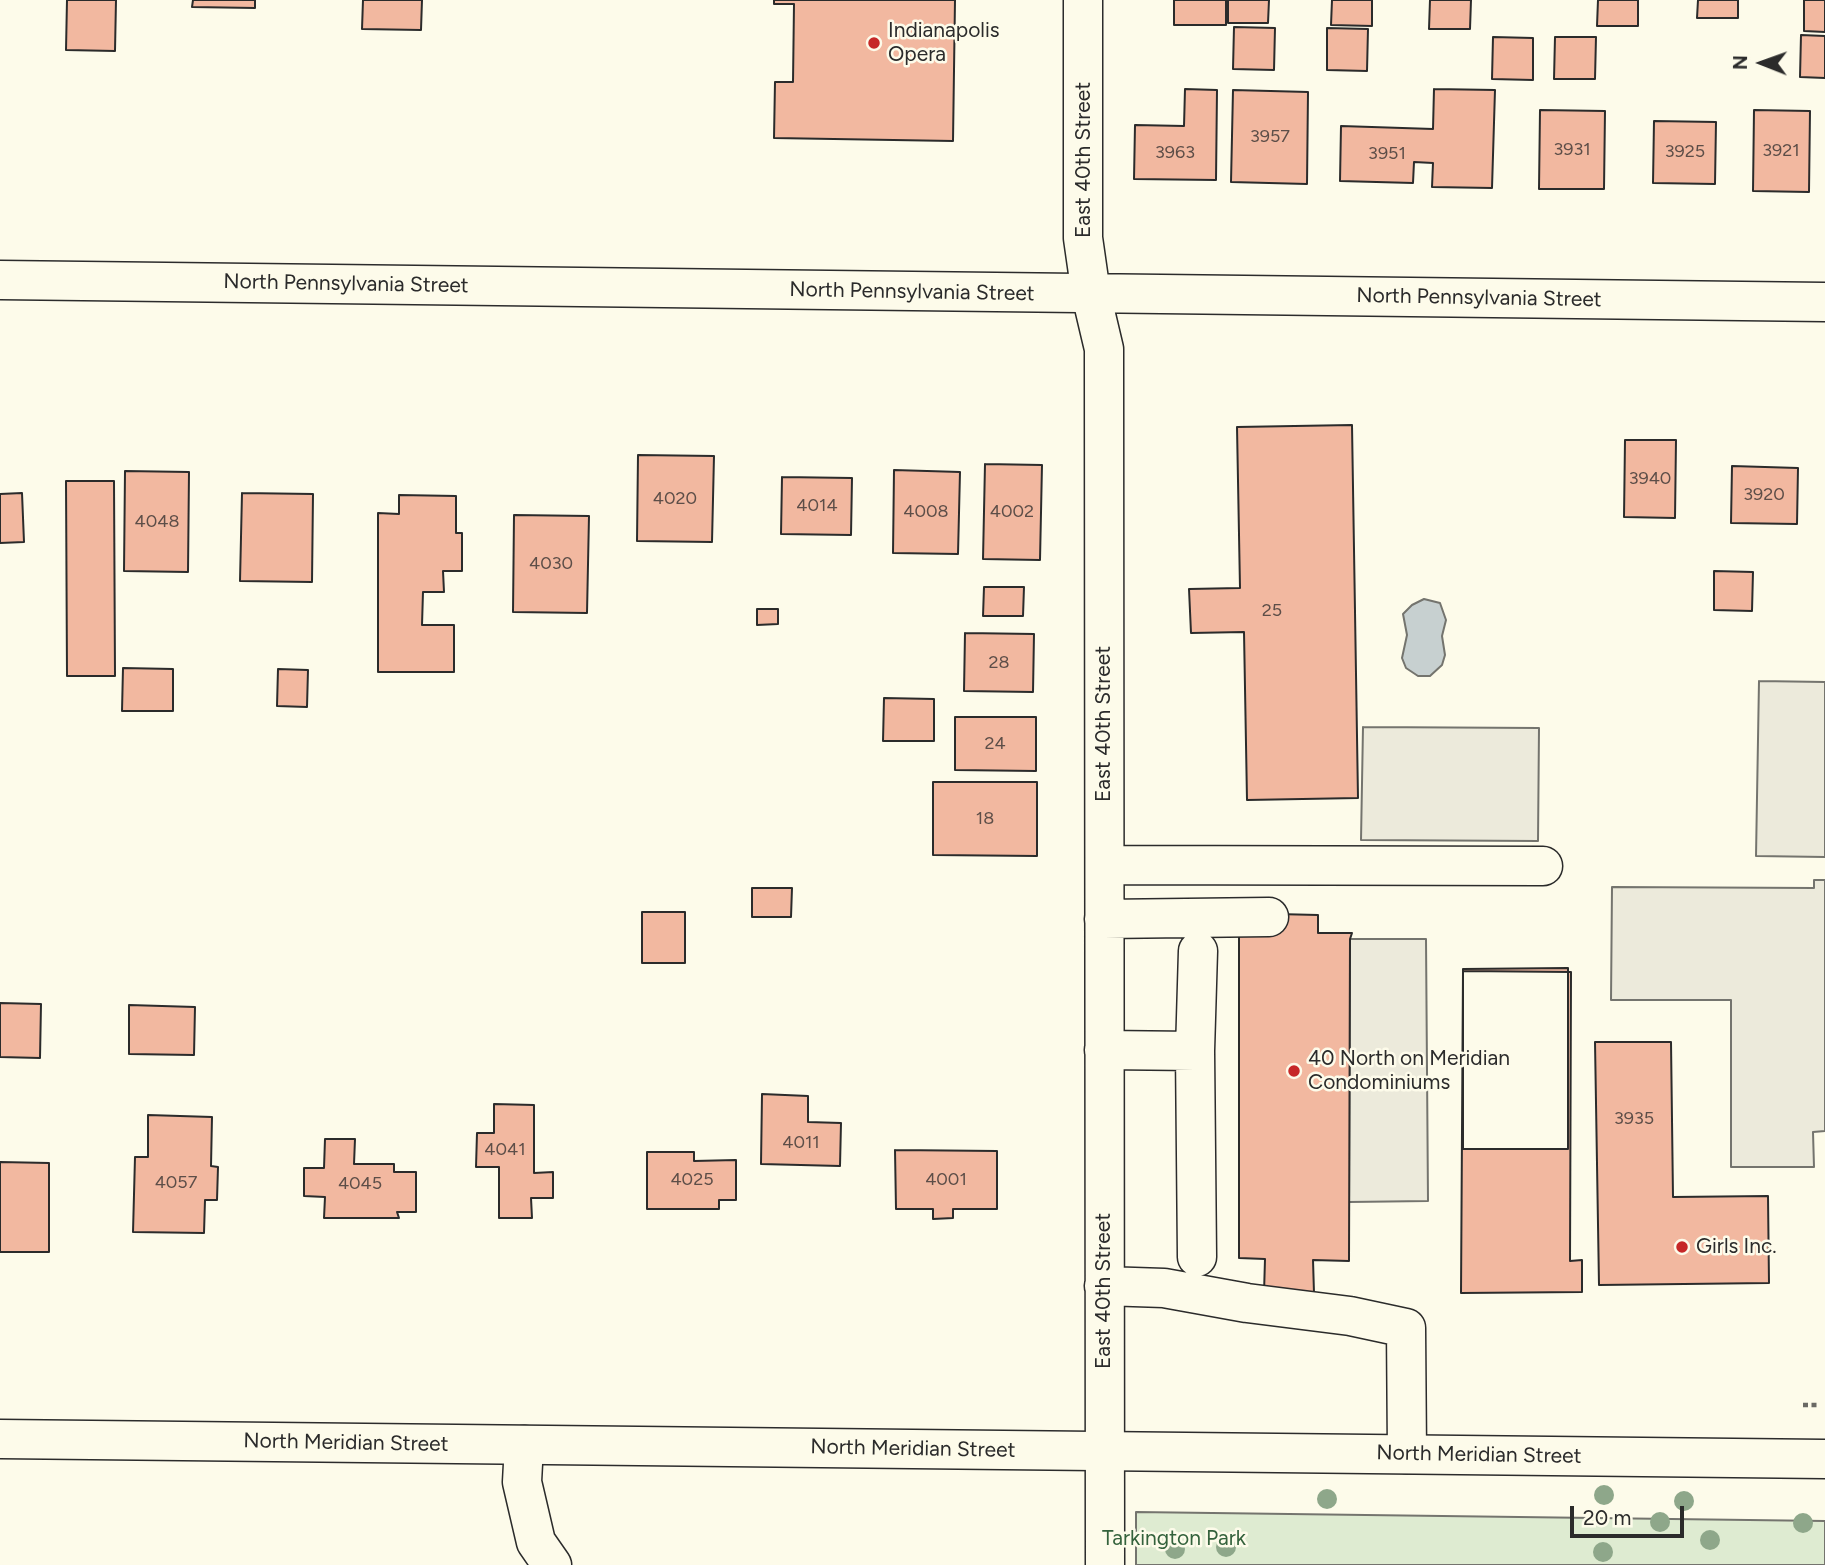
<!DOCTYPE html>
<style>
body{margin:0}
#map{position:relative;width:1825px;height:1565px;overflow:hidden;background:#fdfbea;font-family:Figtree,sans-serif}
canvas{display:block}
.north{position:absolute;left:1727px;top:28px;width:70px;height:70px;-webkit-text-stroke:5px #fdfbea;paint-order:stroke;rotate:271deg;font-size:19px;font-weight:700;line-height:28px;text-align:center;color:#2b2b2b}
.north::after{content:'';display:block;margin:auto;width:24px;height:32px;background:#2b2b2b;clip-path:polygon(50% 0,100% 100%,50% 72%,0 100%)}
.scale{position:absolute;left:1570px;top:1506px;width:114px;height:32px;box-sizing:border-box;border:4px solid #2b2b2b;border-top:0;padding-left:9px;font-size:21px;line-height:24px;white-space:nowrap;color:#2b2b2b;-webkit-text-stroke:5px #fdfbea;paint-order:stroke}
</style>
<div id="map">
<canvas width="1825" height="1565"></canvas>
<div class="north">N</div>
<div class="scale">20 m</div>
</div>
<script>
const ctx = document.querySelector('canvas').getContext('2d');
ctx.lineJoin = 'round';
function fill(path, color) { ctx.fillStyle = color; ctx.fill(path, 'evenodd'); }
const toPath = rows => new Path2D(rows.map(r => 'M' + r).join(''));
function stroke(path, color, width, dash) { ctx.strokeStyle = color; ctx.lineWidth = width; ctx.lineCap = dash ? 'butt' : 'round'; ctx.setLineDash(dash || []); ctx.stroke(path); }
function write(font, color, halo, rows, align = 'center') {
  ctx.font = font + ' Figtree,sans-serif'; ctx.lineWidth = 5; ctx.setLineDash([]); ctx.textBaseline = 'middle'; ctx.strokeStyle = halo; ctx.fillStyle = color; for (const [text, x, y, turn = 0] of rows) {
    ctx.save(); ctx.translate(x, y); ctx.rotate((+turn || 0) * Math.PI / 180); ctx.textAlign = isNaN(turn) ? turn : align; if (halo) ctx.strokeText(text, 0, 0); ctx.fillText(text, 0, 0); ctx.restore();
  }
}
const green = toPath([
 [1136,1512,1825,1521,1825,1565,1136,1565,1136,1512]
]);
const parking = toPath([
 [1759,681,1825,682,1825,857,1756,856,1759,681],
 [1363,727,1539,728,1538,841,1361,840,1363,727],
 [1814,880,1825,880,1825,1131,1813,1132,1814,1167,1731,1167,1731,1000,1611,1000,1612,887,1814,888,1814,880],
 [1350,939,1426,939,1428,1201,1349,1202,1350,939]
]);
const water = toPath([
 [1424,599,1440,603,1446,620,1442,636,1445,655,1442,665,1430,676,1418,676,1406,668,1402,658,1407,635,1403,614,1412,605,1424,599]
]);
const building = toPath([
 [67,0,116,0,115,51,66,50,67,0],
 [193,0,255,0,255,8,192,7,193,0],
 [363,0,422,0,421,30,362,29,363,0],
 [774,0,955,0,953,141,774,138,775,82,793,82,794,4,774,4,774,0],
 [1174,0,1226,0,1226,25,1174,25,1174,0],
 [1228,0,1269,0,1268,23,1228,23,1228,0],
 [1332,0,1372,0,1372,26,1331,25,1332,0],
 [1430,0,1471,0,1470,29,1429,29,1430,0],
 [1598,0,1638,0,1638,26,1597,26,1598,0],
 [1698,0,1738,0,1738,18,1697,18,1698,0],
 [1804,0,1825,0,1825,32,1804,31,1804,0],
 [1234,27,1275,28,1274,70,1233,69,1234,27],
 [1327,28,1368,29,1367,71,1327,70,1327,28],
 [1801,35,1825,36,1825,78,1800,77,1801,35],
 [1493,37,1533,38,1533,80,1492,79,1493,37],
 [1555,37,1596,37,1595,79,1554,79,1555,37],
 [1185,89,1217,90,1216,180,1134,179,1135,125,1184,126,1185,89],
 [1434,89,1495,90,1492,188,1432,187,1433,163,1414,162,1413,183,1340,181,1341,126,1433,129,1434,89],
 [1233,90,1308,92,1307,184,1231,182,1233,90],
 [1540,110,1605,111,1604,189,1539,189,1540,110],
 [1754,110,1810,111,1809,192,1753,191,1754,110],
 [1654,121,1716,122,1715,184,1653,183,1654,121],
 [1352,425,1358,798,1247,800,1244,632,1191,633,1189,589,1240,588,1237,427,1352,425],
 [1625,440,1676,440,1675,518,1624,517,1625,440],
 [638,455,714,456,712,542,637,541,638,455],
 [985,464,1042,465,1040,560,983,559,985,464],
 [1732,466,1798,468,1797,524,1731,523,1732,466],
 [894,470,960,472,958,554,893,553,894,470],
 [125,471,189,472,188,572,124,571,125,471],
 [782,477,852,478,851,535,781,534,782,477],
 [66,481,114,481,115,676,67,676,66,481],
 [22,493,24,542,0,543,0,494,22,493],
 [242,493,313,494,312,582,240,581,242,493],
 [399,495,456,496,456,533,462,533,462,571,443,571,444,592,423,592,422,625,454,625,454,672,378,672,378,513,399,514,399,495],
 [514,515,589,516,587,613,513,612,514,515],
 [1714,571,1753,572,1752,611,1714,610,1714,571],
 [984,587,1024,587,1023,616,983,616,984,587],
 [757,609,778,609,778,624,757,625,757,609],
 [965,633,1034,634,1033,692,964,691,965,633],
 [123,668,173,669,173,711,122,711,123,668],
 [278,669,308,670,307,707,277,706,278,669],
 [884,698,934,699,934,741,883,741,884,698],
 [955,717,1036,717,1036,771,955,770,955,717],
 [933,782,1037,782,1037,856,933,855,933,782],
 [752,888,792,888,791,917,752,917,752,888],
 [642,912,685,912,685,963,642,963,642,912],
 [1277,914,1318,915,1318,933,1352,933,1350,939,1349,1261,1313,1260,1314,1293,1264,1293,1265,1259,1239,1258,1239,932,1277,914],
 [1568,968,1568,1149,1463,1149,1463,969,1568,968],
 [1463,971,1571,972,1570,1261,1582,1260,1582,1292,1461,1293,1463,971],
 [0,1003,41,1004,40,1058,0,1057,0,1003],
 [129,1005,195,1007,194,1055,129,1054,129,1005],
 [1595,1042,1671,1042,1673,1197,1768,1196,1769,1283,1599,1285,1595,1042],
 [762,1094,808,1096,808,1122,841,1123,840,1166,761,1164,762,1094],
 [494,1104,534,1105,534,1173,553,1172,553,1198,531,1198,532,1218,499,1218,499,1167,476,1167,477,1133,494,1133,494,1104],
 [148,1115,212,1117,211,1166,218,1167,217,1200,205,1200,204,1233,133,1232,135,1157,148,1157,148,1115],
 [325,1139,355,1139,354,1164,394,1164,394,1172,416,1172,416,1212,397,1212,399,1218,324,1218,325,1197,304,1196,304,1168,324,1168,325,1139],
 [895,1150,997,1151,997,1209,953,1209,953,1218,933,1219,933,1209,896,1209,895,1150],
 [647,1152,694,1152,694,1161,736,1160,736,1200,719,1200,719,1209,647,1209,647,1152],
 [0,1162,49,1163,49,1252,0,1252,0,1162]
]);
const path = toPath([
 [1803,1405,1819,1405]
]);
const minor = toPath([
 [1083,0,1083,238,1091,294,1104,349,1104,362,1105,1565],
 [0,280,1825,302],
 [1105,865,1543,866],
 [1104,919,1269,917],
 [1104,1050,1195,1051],
 [1197,1257,1195,1051,1198,951],
 [1104,1286,1164,1288,1247,1303,1350,1316,1406,1328,1407,1454],
 [524,1445,522,1482,536,1542,552,1565]
]);
const major = toPath([
 [0,1439,1825,1459]
]);
const trees = [
 [1604,1495],
 [1327,1499],
 [1684,1501],
 [1660,1522],
 [1803,1523],
 [1710,1540],
 [1226,1547],
 [1175,1549],
 [1603,1552]
];
const markers = [
 [874,43,7,"#c62828"],
 [1294,1071,7,"#c62828"],
 [1682,1247,7,"#c62828"]
];
const numberNames = [
 ["3957",1270,137],
 ["3931",1572,150],
 ["3921",1781,151],
 ["3925",1685,152],
 ["3963",1175,153],
 ["3951",1387,154],
 ["3940",1650,479],
 ["3920",1764,495],
 ["4020",675,499],
 ["4014",817,506],
 ["4008",926,512],
 ["4002",1012,512],
 ["4048",157,522],
 ["4030",551,564],
 ["25",1272,611],
 ["28",999,663],
 ["24",995,744],
 ["18",985,819],
 ["3935",1634,1119],
 ["4011",801,1143],
 ["4041",505,1150],
 ["4025",692,1180],
 ["4001",946,1180],
 ["4057",176,1183],
 ["4045",360,1184]
];
const poiNames = [
 ["Indianapolis",888,31],
 ["Opera",888,55],
 ["40 North on Meridian",1308,1059],
 ["Condominiums",1308,1083],
 ["Girls Inc.",1696,1247]
];
const streetNames = [
 ["East 40th Street",1084,160,-90],
 ["North Pennsylvania Street",346,284,1],
 ["North Pennsylvania Street",912,292,1],
 ["North Pennsylvania Street",1479,298,1],
 ["East 40th Street",1104,724,-90],
 ["East 40th Street",1104,1291,-90],
 ["North Meridian Street",346,1443,1],
 ["North Meridian Street",913,1449,1],
 ["North Meridian Street",1479,1455,1]
];
const parkNames = [
 ["Tarkington Park",1174,1539]
];
fill(green, '#deebd1');
stroke(green, '#74746e', 2);
fill(parking, '#eceadb');
stroke(parking, '#74746e', 2);
fill(water, '#c7d0d0');
stroke(water, '#74746e', 2);
fill(building, '#f2b8a0');
stroke(building, '#2b2b2b', 2);
stroke(minor, '#2b2b2b', 41);
stroke(major, '#2b2b2b', 41);
stroke(path, '#6a6964', 4.5, [5, 3.5]);
stroke(minor, '#fdfbea', 38);
stroke(major, '#fdfbea', 38);
ctx.fillStyle = '#8ea78a';
for (const [x, y] of trees) { ctx.beginPath(); ctx.arc(x, y, 10, 0, 2 * Math.PI); ctx.fill(); }
for (const [x, y, r, color] of markers) { const dot = new Path2D(); dot.arc(x, y, r, 0, 2 * Math.PI); ctx.fillStyle = color; ctx.fill(dot); stroke(dot, '#fdfbea', 2.5); }
write('18px', '#5d4e48', null, numberNames);
write('21px', '#2b2b2b', '#fdfbea', poiNames, 'left');
write('21px', '#2b2b2b', '#fdfbea', streetNames);
write('21px', '#34623c', '#fdfbea', parkNames);
</script>
